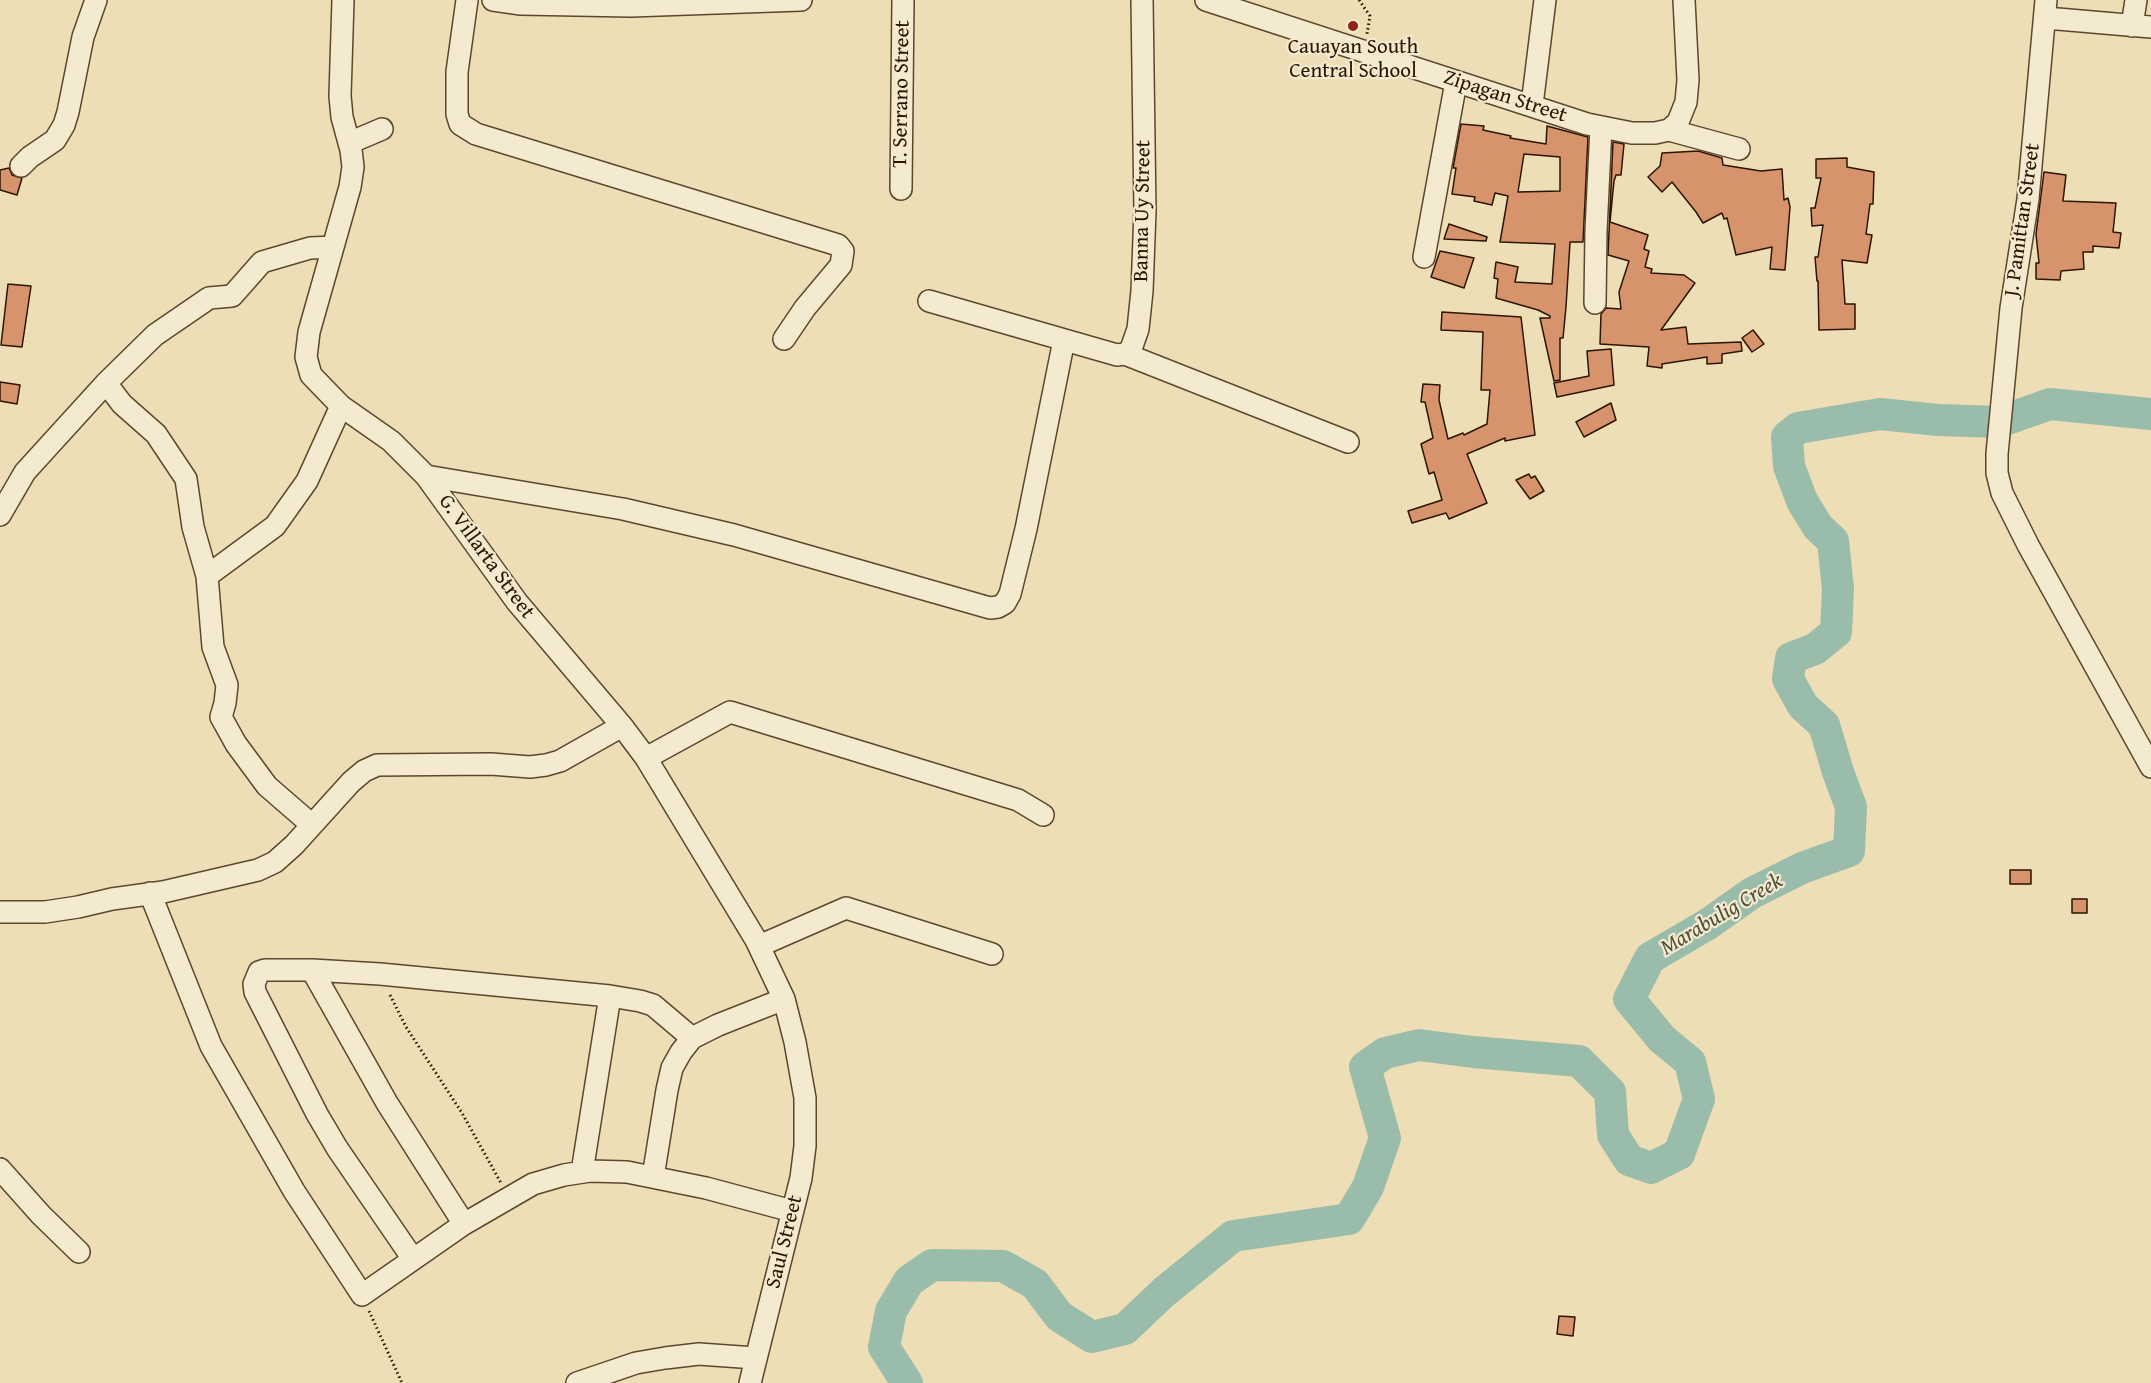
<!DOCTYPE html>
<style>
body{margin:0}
canvas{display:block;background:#eddeb5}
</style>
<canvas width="2151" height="1383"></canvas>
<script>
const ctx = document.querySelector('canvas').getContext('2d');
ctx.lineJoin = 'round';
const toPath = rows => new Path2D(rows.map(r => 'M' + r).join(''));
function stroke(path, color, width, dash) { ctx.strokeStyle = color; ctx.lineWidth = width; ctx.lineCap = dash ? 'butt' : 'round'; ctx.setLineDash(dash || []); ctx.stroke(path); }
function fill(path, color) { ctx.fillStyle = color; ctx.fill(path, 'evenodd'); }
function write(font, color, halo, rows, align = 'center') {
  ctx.font = font + ' "Gentium Book Plus",serif'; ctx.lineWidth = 4.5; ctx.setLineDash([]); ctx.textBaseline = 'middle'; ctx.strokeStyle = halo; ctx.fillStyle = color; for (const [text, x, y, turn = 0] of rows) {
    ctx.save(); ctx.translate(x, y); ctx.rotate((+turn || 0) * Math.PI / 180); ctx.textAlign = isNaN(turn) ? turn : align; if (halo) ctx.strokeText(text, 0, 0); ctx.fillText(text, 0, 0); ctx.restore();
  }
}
const river = toPath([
 [907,1383,884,1347,891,1311,909,1281,932,1265,1003,1266,1035,1284,1059,1316,1092,1337,1125,1329,1164,1292,1233,1236,1349,1219,1368,1187,1385,1138,1365,1067,1385,1053,1419,1045,1473,1052,1579,1061,1610,1092,1613,1135,1629,1160,1651,1168,1679,1154,1699,1099,1690,1062,1662,1039,1629,999,1650,958,1708,924,1752,893,1802,868,1849,851,1851,807,1838,772,1824,725,1803,706,1788,679,1791,658,1815,649,1836,632,1838,589,1833,541,1818,527,1802,501,1789,466,1787,437,1798,428,1880,414,1938,420,1999,422,2050,404,2151,414]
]);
const building = toPath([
 [1461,124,1484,126,1483,130,1511,136,1510,138,1546,144,1547,126,1588,137,1583,242,1570,242,1566,307,1563,338,1560,338,1560,380,1554,381,1540,318,1550,318,1550,316,1538,310,1496,298,1498,279,1494,278,1496,262,1518,267,1515,282,1552,284,1555,244,1500,242,1508,196,1495,193,1492,205,1474,201,1475,197,1452,194,1456,168,1453,168,1461,124],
 [1524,154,1560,157,1560,191,1518,192,1524,154],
 [1613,142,1624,144,1621,175,1616,175,1614,181,1610,222,1648,235,1644,249,1649,251,1645,267,1652,269,1651,273,1684,275,1695,283,1661,330,1686,327,1688,344,1741,342,1742,351,1722,354,1722,363,1707,364,1707,357,1662,364,1662,368,1647,366,1649,347,1600,344,1601,314,1606,308,1621,309,1619,292,1629,261,1608,255,1613,142],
 [1698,151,1722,158,1723,165,1761,171,1782,169,1784,200,1788,198,1790,207,1785,270,1770,269,1772,247,1736,255,1727,218,1724,219,1722,213,1703,223,1696,212,1672,182,1662,192,1648,177,1660,166,1662,153,1698,151],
 [1847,158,1847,167,1874,172,1873,204,1870,204,1866,234,1872,235,1867,263,1842,260,1845,304,1855,304,1855,329,1819,330,1818,281,1817,281,1815,257,1818,257,1823,225,1812,226,1811,208,1815,208,1821,178,1816,178,1816,159,1847,158],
 [9,168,12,175,22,178,17,195,0,190,0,170,9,168],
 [2044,172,2066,175,2063,201,2116,203,2113,232,2121,233,2119,248,2093,246,2093,252,2083,252,2084,269,2061,271,2060,280,2036,279,2036,263,2039,263,2036,234,2044,172],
 [1449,224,1487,237,1486,241,1444,239,1449,224],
 [1440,251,1474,258,1464,288,1431,277,1440,251],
 [8,284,31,286,22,347,1,345,8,284],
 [1442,312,1521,317,1535,435,1505,441,1505,438,1467,454,1487,503,1449,519,1446,513,1412,523,1408,511,1442,500,1434,472,1429,474,1421,444,1433,438,1425,402,1421,402,1423,384,1440,385,1439,400,1448,439,1463,433,1464,435,1487,424,1490,390,1481,390,1483,332,1441,330,1442,312],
 [1753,330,1764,344,1752,352,1742,338,1753,330],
 [1611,349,1614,385,1557,397,1554,383,1589,376,1587,351,1611,349],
 [0,382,20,385,17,404,0,401,0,382],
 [1611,403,1616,420,1584,437,1576,422,1611,403],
 [1529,474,1531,478,1535,476,1544,491,1530,499,1516,480,1529,474],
 [2010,870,2031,870,2031,884,2010,884,2010,870],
 [2072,899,2087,899,2087,913,2072,913,2072,899],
 [1559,1316,1575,1317,1573,1336,1557,1334,1559,1316]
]);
const path = toPath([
 [1359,0,1370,16,1367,34],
 [390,995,406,1027,462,1113,501,1183],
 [369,1311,402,1383]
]);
const minor = toPath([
 [343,0,340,96,342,117,351,150,353,167,350,187,309,332,306,357,311,375,341,406,391,441,426,476,517,602,622,726,646,758,756,940,784,999,795,1042,805,1098,805,1146,801,1178,750,1383],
 [467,0,457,72,457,114,460,124,476,134,838,245,843,251,841,265,805,308,784,339],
 [493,0,521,4,631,6,801,0],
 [1206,0,1587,124,1632,133,1655,133,1669,130,1678,122,1686,102,1688,80,1684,0],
 [2046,0,2028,199,2011,308,1997,454,1997,473,2002,493,2028,545,2151,767],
 [2046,18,2151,27],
 [2132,26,2136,0],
 [1532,105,1545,0],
 [1669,130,1739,149],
 [349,143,382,129],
 [21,166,30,157,55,140,64,125,68,112,83,37,96,0],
 [901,189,903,0],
 [1424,257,1456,82],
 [929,301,1117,355,1125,354,1131,349,1138,329,1142,291,1145,211,1142,0],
 [1595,303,1596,231,1601,127],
 [1125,354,1348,442],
 [106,383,122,404,156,434,186,479,193,527,207,576,213,647,227,685,225,703,221,717,236,744,267,786,312,825],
 [426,476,623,509,734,535,990,608,998,607,1005,603,1010,594,1026,529,1064,340],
 [0,515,25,472,106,383,155,335,209,298,232,296,262,262,310,248,333,247],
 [207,576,275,526,307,481,341,406],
 [646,758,730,712,1018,800,1043,815],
 [150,893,211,1046,294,1191,362,1295,464,1224,533,1184,564,1175,590,1171,627,1172,706,1188,792,1211],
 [0,912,45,912,78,907,112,899,163,892,258,870,275,862,294,845,351,782,364,771,377,765,491,764,530,767,546,765,560,761,622,726],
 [759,946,846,908,992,954],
 [312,970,387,1103,464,1224],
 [0,1169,41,1215,79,1252],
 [582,1172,610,996],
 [653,1177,667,1090,672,1068,681,1052,692,1038,718,1025,784,999],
 [413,1259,337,1148,317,1114,255,992,254,984,259,972,265,970,312,970,380,974,610,996,640,1001,653,1005,692,1038],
 [577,1383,636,1363,665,1358,699,1354,755,1358]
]);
const markers = [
 [1353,26,6,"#8f2418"]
];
const poiNames = [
 ["Cauayan South",1353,48],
 ["Central School",1353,72]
];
const streetNames = [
 ["T. Serrano Street",902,94,-89],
 ["Zipagan Street",1505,97,18],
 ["Banna Uy Street",1143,211,-89],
 ["J. Pamittan Street",2023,220,-82],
 ["G. Villarta Street",486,557,54],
 ["Saul Street",785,1242,-76]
];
const waterNames = [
 ["Marabulig Creek",1722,915,-31]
];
stroke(river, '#9abcaa', 32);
fill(building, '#d7936b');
stroke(building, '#2b1500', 1.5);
stroke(minor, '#5c472d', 24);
stroke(path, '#2b1500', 3, [1.5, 3]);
stroke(minor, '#f3eacf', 21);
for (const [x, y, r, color] of markers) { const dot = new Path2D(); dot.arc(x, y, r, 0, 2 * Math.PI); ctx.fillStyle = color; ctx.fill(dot); stroke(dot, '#f3eacf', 2); }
write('21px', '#2b1500', '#f3eacf', poiNames);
write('21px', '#2b1500', '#f3eacf', streetNames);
write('italic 22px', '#524f3c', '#f3eacf', waterNames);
</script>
